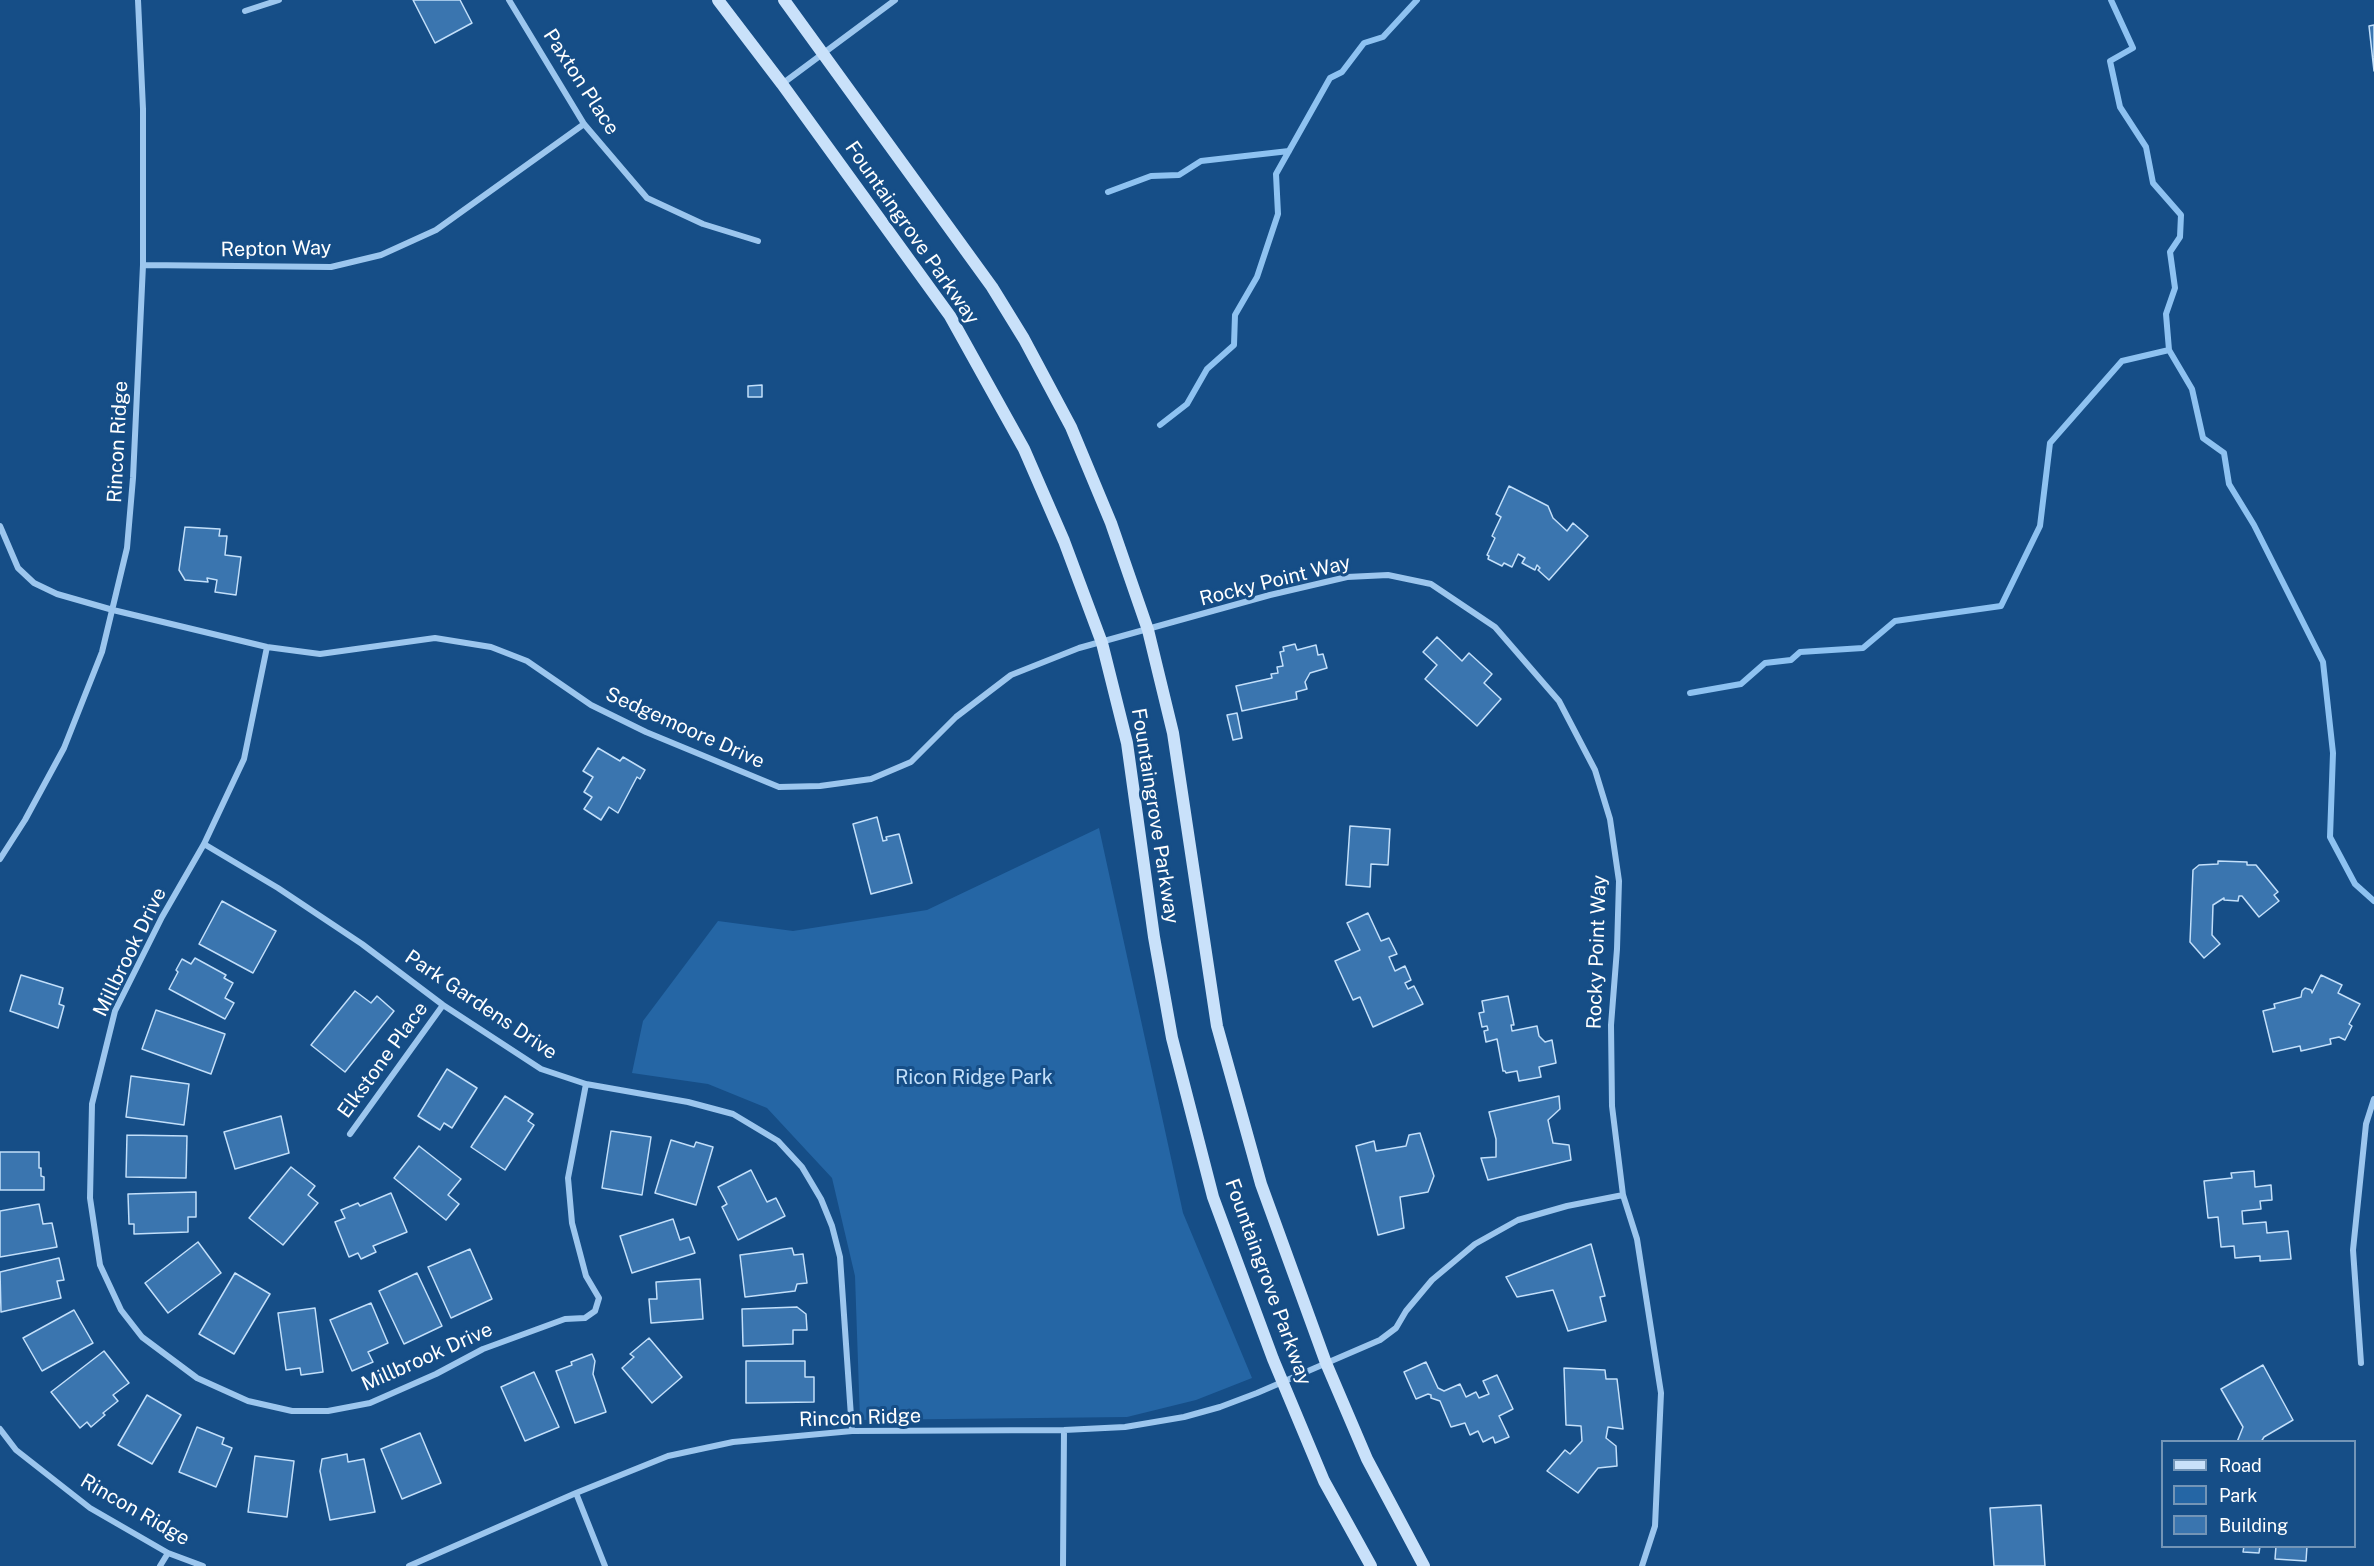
<!DOCTYPE html>
<style>
body{margin:0}
#map{position:relative;width:2374px;height:1566px;overflow:hidden;background:#164e87;font-family:"Public Sans",sans-serif}
canvas{display:block}
.legend{position:absolute;left:2161px;top:1440px;width:195px;height:108px;box-sizing:border-box;background:#164e87;border:2px solid #7395b7;margin:0;padding:8px 10px;list-style:none;font-size:18px;color:#fff}
.legend li{display:flex;align-items:center;gap:12px;height:30px}
.legend b{width:30px;border:2px solid #7395b7}
</style>
<div id="map">
<canvas width="2374" height="1566"></canvas>
<ul class="legend">
<li><b style="height:8px;background:#c9e1fa"></b>Road</li>
<li><b style="height:16px;background:#2566a5"></b>Park</li>
<li><b style="height:16px;background:#3a75af"></b>Building</li>
</ul>
</div>
<script>
const ctx = document.querySelector('canvas').getContext('2d');
ctx.lineJoin = 'round';
function fill(path, color) { ctx.fillStyle = color; ctx.fill(path, 'evenodd'); }
const toPath = rows => new Path2D(rows.map(r => 'M' + r).join(''));
function stroke(path, color, width, dash) { ctx.strokeStyle = color; ctx.lineWidth = width; ctx.lineCap = dash ? 'butt' : 'round'; ctx.setLineDash(dash || []); ctx.stroke(path); }
function write(font, color, halo, rows, align = 'center') {
  ctx.font = font + ' "Public Sans",sans-serif'; ctx.lineWidth = 6; ctx.setLineDash([]); ctx.textBaseline = 'middle'; ctx.strokeStyle = halo; ctx.fillStyle = color; for (const [text, x, y, turn = 0] of rows) {
    ctx.save(); ctx.translate(x, y); ctx.rotate((+turn || 0) * Math.PI / 180); ctx.textAlign = isNaN(turn) ? turn : align; if (halo) ctx.strokeText(text, 0, 0); ctx.fillText(text, 0, 0); ctx.restore();
  }
}
const green = toPath([
 [1099,828,1183,1213,1252,1378,1196,1400,1127,1417,860,1420,855,1276,832,1178,767,1108,708,1084,632,1073,643,1021,718,921,793,931,927,910]
]);
const stream = toPath([
 [1108,192,1151,176,1179,175,1201,161,1289,151],
 [2169,350,2192,389,2203,438,2224,453,2229,484,2254,525,2323,662,2333,753,2330,837,2355,884,2374,901],
 [1160,425,1187,404,1207,369,1234,345,1235,315,1257,277,1278,214,1276,174,1330,78,1342,72,1364,43,1383,37,1417,0],
 [1690,693,1741,684,1765,663,1791,660,1800,652,1863,648,1895,621,2001,606,2040,526,2050,443,2122,361,2169,350,2166,314,2175,288,2170,252,2180,237,2181,215,2153,183,2146,147,2120,107,2110,61,2133,48,2111,0]
]);
const building = toPath([
 [413,0,460,0,472,23,435,43,413,0],
 [2374,25,2374,71,2369,26,2374,25],
 [762,385,762,397,748,397,748,386,762,385],
 [1509,486,1548,506,1553,518,1567,531,1573,523,1588,536,1549,580,1538,570,1540,568,1537,565,1535,570,1522,563,1525,558,1518,554,1512,567,1504,563,1502,566,1488,559,1489,556,1487,555,1495,538,1492,536,1501,517,1496,514,1509,486],
 [185,527,220,529,219,536,227,536,225,555,241,557,236,595,215,592,217,580,207,578,208,582,185,580,179,570,185,527],
 [1437,637,1462,661,1469,653,1492,674,1484,683,1501,699,1477,726,1425,679,1437,665,1423,652,1437,637],
 [1295,644,1297,650,1316,645,1318,655,1323,654,1327,668,1310,673,1305,682,1307,689,1296,692,1297,699,1242,711,1236,686,1272,678,1271,674,1278,673,1277,667,1283,666,1280,652,1284,651,1283,647,1295,644],
 [1237,713,1242,738,1233,740,1227,715,1237,713],
 [598,748,620,761,623,757,645,770,640,779,637,777,618,813,609,807,601,820,584,809,592,797,584,792,593,777,583,771,598,748],
 [877,817,883,841,887,840,886,837,899,834,912,883,871,894,853,824,877,817],
 [1350,826,1390,829,1388,865,1371,864,1370,887,1346,885,1350,826],
 [2218,861,2247,862,2247,865,2256,865,2278,892,2274,895,2279,901,2259,917,2242,896,2239,896,2238,901,2224,900,2224,898,2213,905,2212,935,2220,944,2204,958,2190,942,2193,870,2199,865,2218,864,2218,861],
 [222,901,276,931,253,973,199,944,222,901],
 [1368,913,1381,941,1389,938,1397,954,1389,957,1395,971,1405,966,1411,980,1405,983,1408,989,1414,986,1423,1004,1373,1027,1360,997,1353,1000,1335,961,1360,950,1347,923,1368,913],
 [195,958,226,975,224,978,233,983,225,998,234,1003,225,1019,169,989,178,972,176,970,182,959,191,964,195,958],
 [21,975,63,988,59,1004,64,1006,58,1028,10,1011,21,975],
 [2321,975,2342,985,2338,993,2360,1004,2349,1024,2352,1026,2345,1040,2339,1037,2330,1039,2331,1044,2301,1051,2300,1046,2273,1052,2263,1011,2275,1008,2274,1004,2301,997,2302,991,2305,988,2311,990,2312,993,2321,975],
 [355,991,371,1003,377,996,394,1011,345,1072,311,1045,355,991],
 [1508,996,1514,1025,1511,1025,1512,1031,1537,1026,1539,1036,1545,1042,1552,1040,1556,1063,1539,1067,1541,1077,1519,1081,1517,1071,1506,1073,1505,1071,1503,1071,1497,1039,1486,1042,1484,1031,1488,1030,1487,1026,1482,1027,1479,1013,1484,1012,1482,1001,1508,996],
 [156,1010,225,1034,211,1074,142,1049,156,1010],
 [447,1069,477,1088,452,1128,444,1123,440,1130,418,1116,447,1069],
 [131,1076,189,1084,184,1125,126,1117,131,1076],
 [505,1096,533,1114,528,1121,534,1125,505,1170,471,1147,505,1096],
 [1559,1096,1560,1109,1548,1120,1553,1143,1569,1145,1571,1160,1488,1180,1481,1158,1496,1157,1496,1139,1489,1112,1559,1096],
 [281,1116,289,1153,235,1169,224,1132,281,1116],
 [611,1131,651,1137,642,1195,602,1188,611,1131],
 [1420,1133,1434,1176,1428,1192,1400,1197,1404,1228,1378,1235,1356,1146,1374,1141,1376,1151,1406,1146,1409,1135,1420,1133],
 [127,1135,187,1136,186,1178,126,1177,127,1135],
 [671,1140,694,1147,696,1142,713,1147,696,1205,655,1193,671,1140],
 [419,1146,461,1179,448,1195,459,1204,446,1220,394,1178,419,1146],
 [0,1152,39,1152,39,1168,41,1168,41,1176,44,1177,44,1190,0,1190,0,1152],
 [291,1167,315,1186,308,1195,318,1203,283,1245,249,1218,291,1167],
 [751,1170,767,1202,776,1198,785,1216,738,1240,722,1207,727,1204,718,1187,751,1170],
 [2254,1171,2255,1187,2271,1185,2272,1200,2260,1201,2261,1209,2242,1211,2243,1224,2266,1222,2267,1233,2288,1231,2291,1259,2260,1261,2260,1256,2235,1258,2234,1246,2221,1247,2218,1217,2208,1218,2204,1181,2232,1178,2231,1173,2254,1171],
 [196,1192,196,1217,188,1217,188,1232,134,1234,134,1224,129,1224,128,1194,196,1192],
 [391,1193,407,1232,373,1246,376,1252,361,1259,358,1253,349,1257,335,1222,345,1218,341,1210,358,1203,360,1206,391,1193],
 [39,1204,43,1224,52,1223,57,1247,0,1257,0,1211,39,1204],
 [673,1219,680,1240,689,1237,695,1253,632,1273,620,1236,673,1219],
 [198,1242,221,1273,168,1313,145,1283,198,1242],
 [1591,1244,1605,1296,1600,1297,1606,1321,1568,1331,1553,1290,1517,1297,1506,1277,1591,1244],
 [792,1248,794,1255,803,1254,807,1283,797,1284,795,1291,745,1297,740,1255,792,1248],
 [470,1249,492,1299,451,1318,428,1267,470,1249],
 [59,1258,64,1280,57,1281,61,1298,1,1312,0,1272,59,1258],
 [235,1273,270,1294,234,1354,199,1334,235,1273],
 [417,1273,442,1326,404,1344,379,1291,417,1273],
 [700,1279,703,1319,651,1323,649,1299,657,1299,656,1282,700,1279],
 [371,1303,388,1343,368,1352,373,1362,352,1371,330,1320,371,1303],
 [797,1307,806,1314,807,1330,793,1330,793,1344,743,1346,742,1309,797,1307],
 [315,1308,323,1372,301,1375,300,1368,286,1370,278,1313,315,1308],
 [74,1310,93,1343,42,1371,23,1338,74,1310],
 [649,1338,682,1377,652,1403,622,1368,634,1357,630,1354,649,1338],
 [104,1351,129,1383,113,1395,118,1401,103,1413,105,1415,91,1427,87,1422,80,1428,51,1392,104,1351],
 [592,1354,595,1361,593,1374,606,1412,575,1423,556,1371,572,1365,571,1362,592,1354],
 [746,1361,805,1361,805,1377,814,1377,814,1402,746,1403,746,1361],
 [1426,1362,1438,1388,1444,1391,1460,1384,1466,1397,1476,1392,1479,1398,1489,1394,1483,1381,1497,1375,1513,1409,1499,1416,1509,1437,1495,1443,1493,1437,1483,1442,1478,1431,1470,1435,1465,1423,1451,1427,1440,1401,1431,1398,1431,1395,1428,1394,1416,1399,1404,1372,1426,1362],
 [2263,1365,2293,1420,2264,1437,2261,1442,2237,1442,2243,1427,2221,1389,2263,1365],
 [1564,1368,1605,1370,1606,1379,1617,1379,1623,1429,1608,1427,1606,1438,1616,1446,1617,1466,1598,1468,1578,1493,1547,1471,1565,1450,1570,1454,1582,1441,1581,1426,1566,1425,1564,1368],
 [534,1372,559,1427,525,1441,501,1387,534,1372],
 [147,1395,181,1415,152,1464,118,1445,147,1395],
 [197,1427,224,1438,222,1444,232,1448,216,1487,179,1472,197,1427],
 [420,1433,441,1483,402,1499,381,1449,420,1433],
 [347,1454,348,1462,364,1459,375,1512,330,1520,320,1471,322,1459,347,1454],
 [255,1456,294,1461,287,1517,248,1512,255,1456],
 [2041,1505,2045,1566,1994,1566,1990,1508,2041,1505],
 [2244,1546,2260,1546,2259,1553,2243,1552,2244,1546],
 [2276,1546,2307,1546,2306,1561,2275,1559,2276,1546]
]);
const minor = toPath([
 [509,0,584,124,647,198,703,224,758,241],
 [245,11,279,0],
 [782,84,895,0],
 [143,265,331,267,381,255,436,230,584,124],
 [0,526,18,568,34,583,57,594,113,610,267,647,320,654,435,638,491,647,527,661,591,705,646,732,779,787,820,786,871,779,911,762,956,717,1011,675,1079,648,1270,595,1347,577,1388,575,1431,584,1495,627,1559,701,1595,770,1610,819,1619,881,1617,949,1611,1025,1612,1106,1623,1195,1637,1239,1661,1393,1655,1526,1642,1566],
 [267,647,244,759,204,844,162,917,115,1011,92,1104,90,1198,100,1265,121,1310,142,1337,197,1378,248,1401,292,1411,328,1411,370,1403,436,1374,483,1349,565,1319,585,1318,595,1311,599,1298,586,1276,572,1223,568,1178,586,1084],
 [204,844,278,888,362,944,443,1005,541,1069,586,1084,688,1102,733,1114,778,1141,802,1167,821,1199,832,1226,840,1257,852,1431],
 [0,859,25,820,64,748,102,652,127,548,133,478,143,265,143,109,138,0],
 [350,1134,443,1005],
 [2361,1363,2353,1250,2366,1124,2374,1099],
 [0,1429,16,1450,90,1508,168,1553,203,1566],
 [576,1493,605,1566],
 [160,1566,168,1553],
 [409,1566,576,1493,668,1456,733,1442,852,1431,1064,1430,1125,1427,1184,1417,1220,1407,1257,1393,1380,1340,1396,1328,1406,1311,1432,1280,1475,1244,1518,1220,1567,1206,1623,1195],
 [1063,1566,1064,1430]
]);
const secondary = toPath([
 [718,0,782,84,950,316,1024,449,1064,541,1102,643,1127,743,1154,937,1172,1038,1213,1197,1273,1359,1324,1481,1371,1566],
 [784,0,992,287,1024,339,1071,427,1111,523,1148,630,1173,733,1217,1026,1261,1184,1326,1363,1367,1459,1424,1566]
]);
const streetNames = [
 ["Paxton Place",581,82,57],
 ["Fountaingrove Parkway",912,233,55],
 ["Repton Way",276,249,-1],
 ["Rincon Ridge",118,442,-87],
 ["Rocky Point Way",1275,581,-14],
 ["Sedgemoore Drive",685,728,24],
 ["Fountaingrove Parkway",1155,816,81],
 ["Millbrook Drive",130,952,-64],
 ["Rocky Point Way",1597,952,-88],
 ["Park Gardens Drive",481,1005,34],
 ["Elkstone Place",383,1060,-54],
 ["Fountaingrove Parkway",1268,1282,70],
 ["Millbrook Drive",427,1357,-24],
 ["Rincon Ridge",860,1418,-2],
 ["Rincon Ridge",135,1510,30]
];
const parkNames = [
 ["Ricon Ridge Park",974,1078]
];
fill(green, '#2566a5');
stroke(stream, '#8ec2f1', 6);
fill(building, '#3a75af');
stroke(building, '#c2dffa', 1.5);
stroke(minor, '#9cc6ee', 6);
stroke(secondary, '#c9e1fa', 12);
write('20px', '#fff', '#164e87', streetNames);
write('20px', '#c2dffa', '#164e87', parkNames);
</script>
